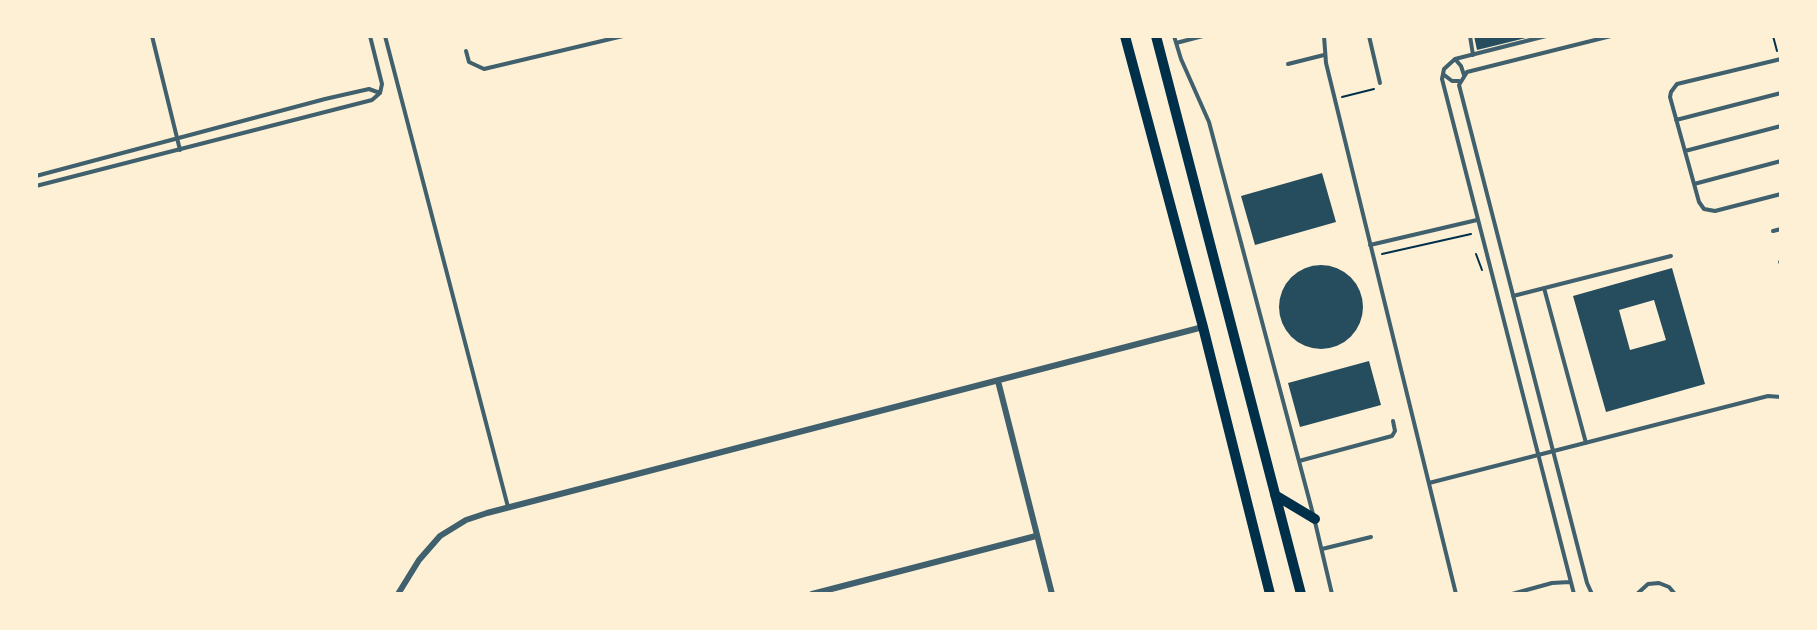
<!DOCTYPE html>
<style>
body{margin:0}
#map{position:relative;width:1817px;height:630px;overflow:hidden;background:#fdf0d5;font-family:"Titillium Web",sans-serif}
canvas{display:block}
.frame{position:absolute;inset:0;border:38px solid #fdf0d5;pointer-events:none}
</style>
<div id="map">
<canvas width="1817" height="630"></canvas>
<div class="frame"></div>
</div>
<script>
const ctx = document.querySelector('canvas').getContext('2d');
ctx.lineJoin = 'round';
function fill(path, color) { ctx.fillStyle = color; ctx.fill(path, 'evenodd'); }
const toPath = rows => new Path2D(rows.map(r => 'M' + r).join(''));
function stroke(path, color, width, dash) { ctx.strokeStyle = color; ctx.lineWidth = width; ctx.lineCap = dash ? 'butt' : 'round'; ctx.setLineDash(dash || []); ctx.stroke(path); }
const building = toPath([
 [1474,36,1530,36,1530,37,1477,50],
 [1322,173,1336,222,1255,245,1241,196],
 '1279 307a42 42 0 1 1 84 0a42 42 0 1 1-84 0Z',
 [1672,268,1705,384,1606,412,1573,296],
 [1654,300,1666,340,1630,350,1619,310],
 [1369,361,1381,405,1300,427,1288,383]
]);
const path = toPath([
 [1773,36,1777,51],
 [1342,97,1374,89],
 [1382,254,1471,234],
 [1476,254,1482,270]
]);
const service = toPath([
 [152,36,180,150],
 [385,36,508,507],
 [1174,36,1181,59,1209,122,1313,514],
 [1324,36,1326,63,1456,594],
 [1369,36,1380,83],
 [1470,36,1473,55],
 [1546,36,1455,59,1444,69,1442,79,1574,594],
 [1176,43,1203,36],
 [466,51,469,62,484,69,623,36],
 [1455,59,1461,66,1464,75],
 [1781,59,1677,84,1671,92,1670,97,1699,202,1704,209,1715,211,1781,194],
 [1288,64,1324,55],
 [1443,74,1452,81,1459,81],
 [1676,120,1781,93],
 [1685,151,1781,126],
 [36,176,325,99,369,89,380,93],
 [1694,184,1781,161],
 [36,186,372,100,380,93,382,84,370,36],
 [1773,231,1781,229],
 [1370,245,1477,220],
 [1780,262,1781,262],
 [1544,288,1586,443],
 [1513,296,1671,256],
 [1299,461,1392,436,1395,431,1393,421],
 [1429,483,1768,396,1781,397],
 [1315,522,1332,594],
 [1322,549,1371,537],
 [1512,594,1552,583,1570,582],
 [1592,594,1587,583,1459,85,1467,72,1611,36],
 [1637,594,1648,584,1659,583,1669,587,1675,594]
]);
const minor = toPath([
 [998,381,1052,594],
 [398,594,419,560,440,536,466,520,487,513,1203,327],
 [812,594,1036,536]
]);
const secondary = toPath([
 [1125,36,1203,327,1270,594],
 [1156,36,1301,594],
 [1275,495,1315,519]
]);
fill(building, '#264d5e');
stroke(path, '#003049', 2);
stroke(service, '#3f606c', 4);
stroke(minor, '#3f606c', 6);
stroke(secondary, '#003049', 10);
</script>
